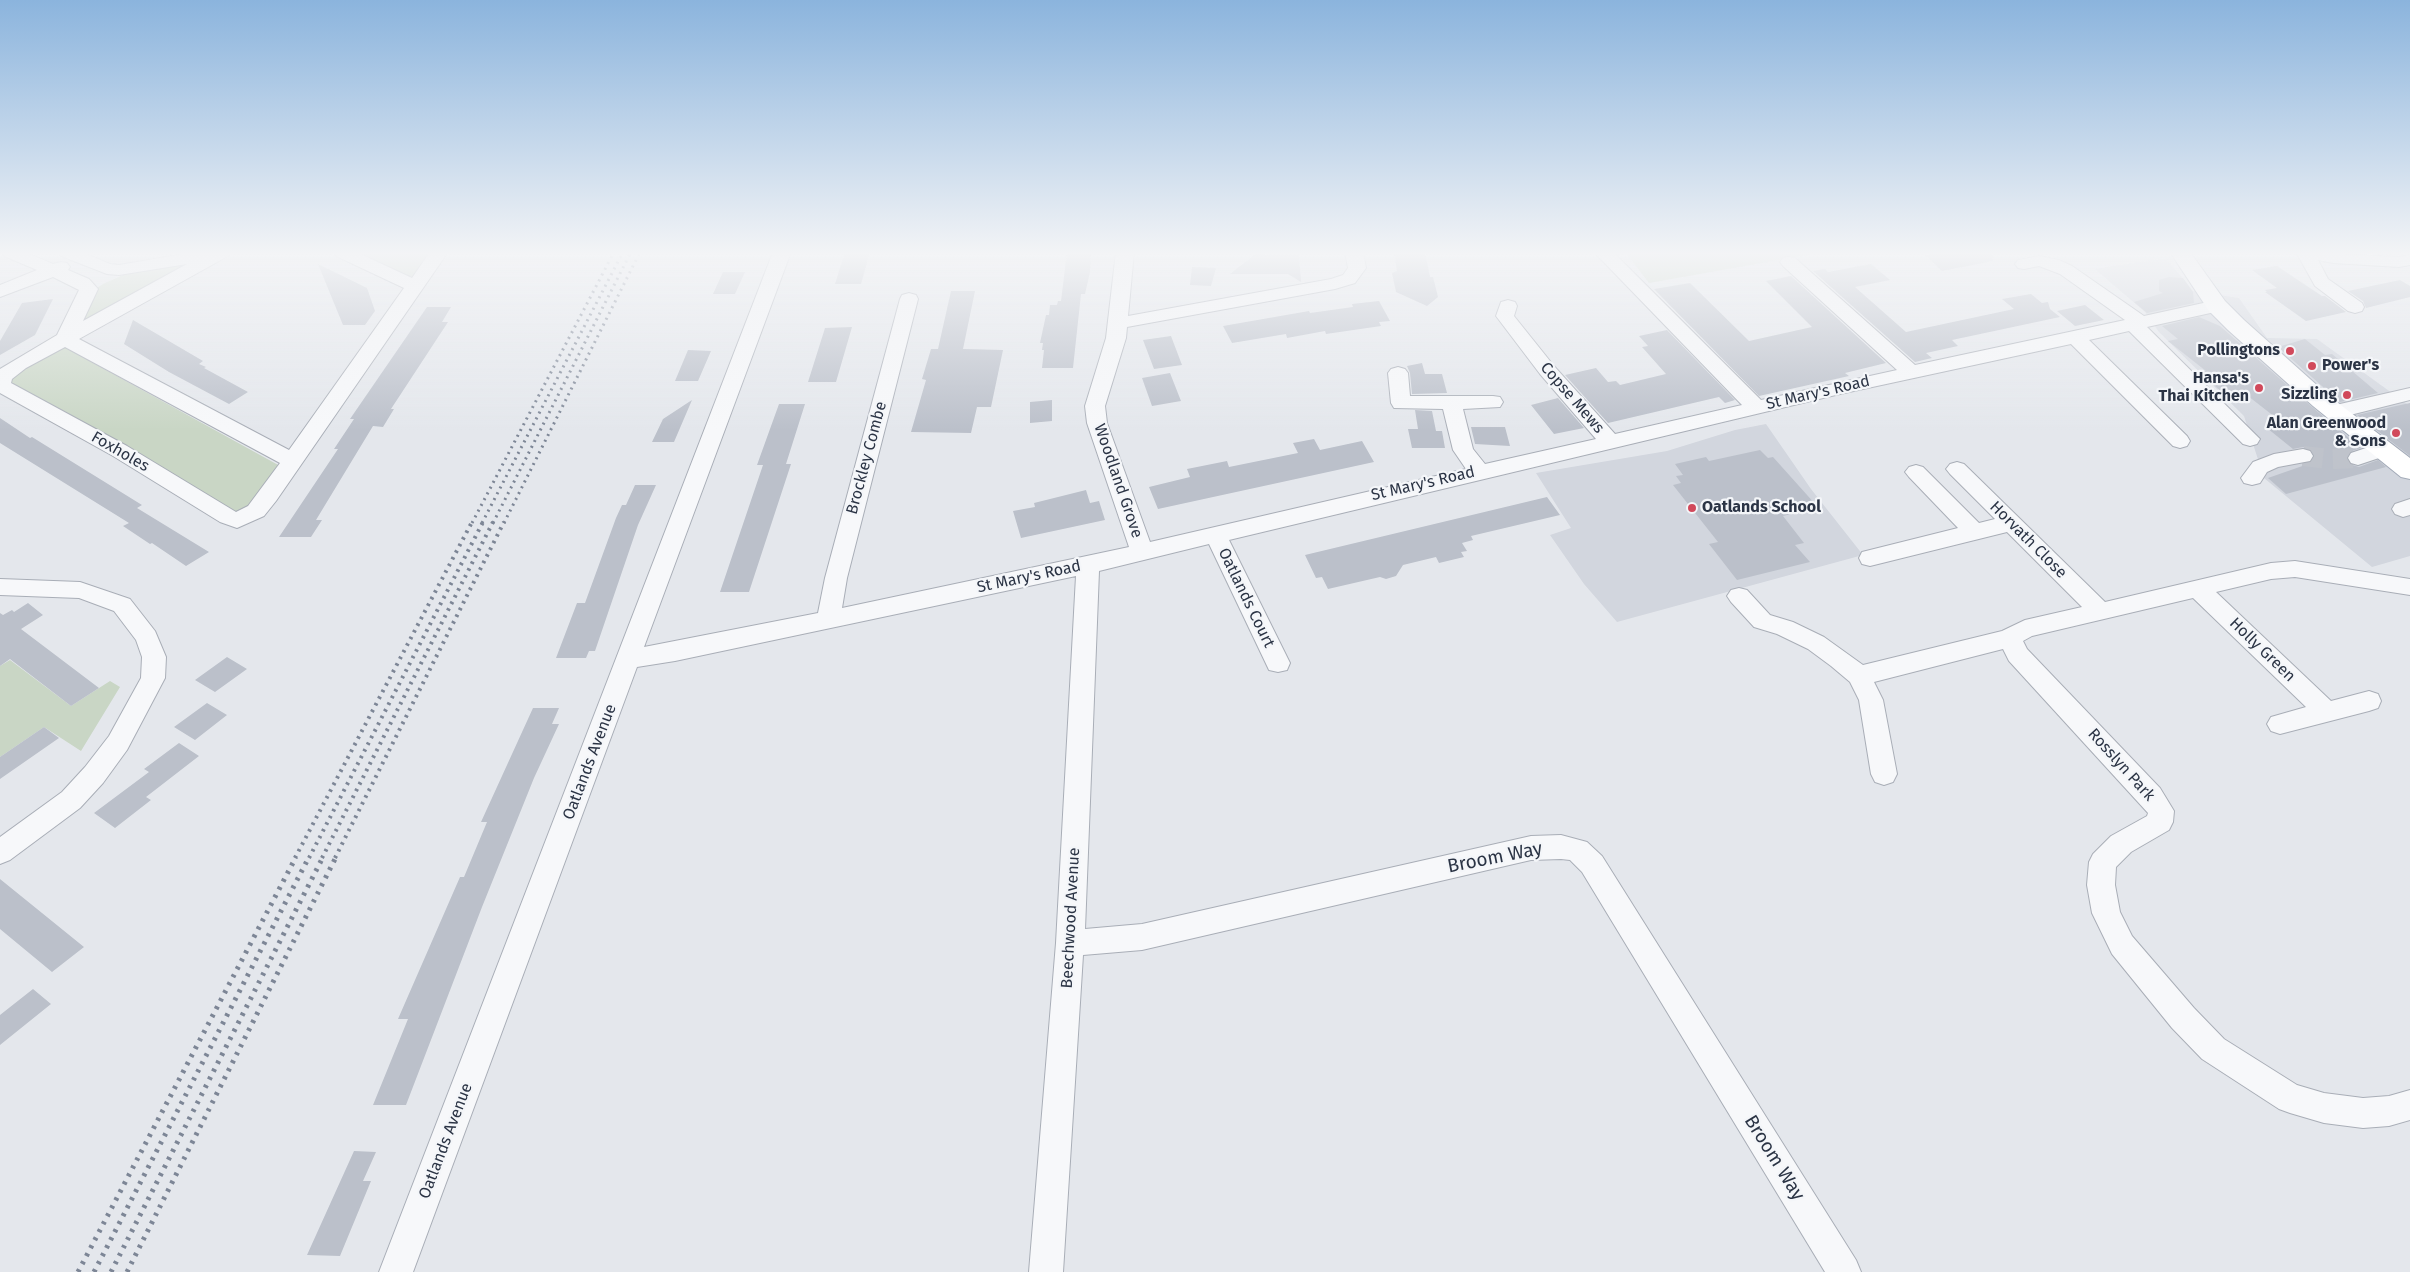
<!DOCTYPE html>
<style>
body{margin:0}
canvas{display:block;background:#e4e7ec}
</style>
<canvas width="2410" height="1272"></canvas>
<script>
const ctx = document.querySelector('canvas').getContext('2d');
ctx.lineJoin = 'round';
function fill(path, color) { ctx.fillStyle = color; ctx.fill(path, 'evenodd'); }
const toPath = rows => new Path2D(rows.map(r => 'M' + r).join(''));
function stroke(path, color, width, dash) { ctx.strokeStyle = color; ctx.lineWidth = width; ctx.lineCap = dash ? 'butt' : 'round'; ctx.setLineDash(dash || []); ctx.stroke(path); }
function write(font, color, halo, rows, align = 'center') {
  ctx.font = font + ' "Fira Sans",sans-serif'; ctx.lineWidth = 4.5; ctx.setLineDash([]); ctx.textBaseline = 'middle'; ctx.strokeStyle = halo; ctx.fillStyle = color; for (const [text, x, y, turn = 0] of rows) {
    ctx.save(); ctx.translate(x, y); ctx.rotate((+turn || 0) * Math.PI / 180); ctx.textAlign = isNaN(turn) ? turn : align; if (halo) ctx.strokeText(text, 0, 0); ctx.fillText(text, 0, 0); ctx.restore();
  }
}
const built = toPath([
 [2166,258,2193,291,2239,298,2267,338,2317,339,2410,406,2410,556,2372,567,2264,478,2244,416,2159,332,2145,312,2095,269],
 [1766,424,1811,489,1863,555,1617,622,1584,584,1550,535,1571,528,1536,473,1667,451,1735,430]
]);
const green = toPath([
 [352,252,430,252,413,276,409,277],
 [1625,252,1824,252,1649,283],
 [186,264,187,266,82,324,82,309,94,290,103,284,130,272],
 [60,347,66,348,280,466,250,509,226,516,7,389,14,371],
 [10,660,71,706,110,681,120,687,81,751,44,727,0,757,0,666]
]);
const building = toPath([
 [845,252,870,252,861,284,835,284],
 [1067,252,1091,252,1090,272,1085,294,1081,294,1073,368,1042,368,1044,350,1042,350,1043,343,1040,343,1046,315,1049,315,1050,305,1057,305,1058,301,1061,301],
 [1258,252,1267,255,1299,255,1301,282,1288,274,1230,274],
 [1394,252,1425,252,1430,277,1433,277,1438,297,1427,306,1396,292,1392,273,1397,271],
 [1944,252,1992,252,1993,261,1942,271,1925,255],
 [318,264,367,288,375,311,365,325,343,325],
 [1871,264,1890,280,1855,287,1906,332,2014,309,2002,299,2031,294,2042,303,2048,302,2050,309,2060,317,1952,340,1958,346,1926,353,1932,358,1915,362,1813,271,1825,269,1828,272],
 [2277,266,2322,296,2325,296,2346,312,2306,321,2265,292,2267,292,2265,290,2277,288,2252,270],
 [1192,267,1216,268,1211,286,1190,285],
 [723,272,745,272,735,294,713,294],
 [1791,276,1886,363,1845,373,1849,376,1759,396,1654,289,1690,283,1749,341,1812,327,1766,281],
 [2169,277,2183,278,2193,292,2194,303,2147,313,2134,302,2163,293,2159,291,2159,280],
 [2400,280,2410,286,2410,297,2366,308,2363,301,2348,291],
 [951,291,975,291,963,349,1003,350,991,407,977,407,971,433,911,432,926,380,922,379,931,349,938,349],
 [53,299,35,335,0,355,0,341,22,303],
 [1379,301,1390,321,1379,322,1381,326,1326,334,1325,331,1287,338,1286,334,1232,343,1223,326,1309,311,1310,313,1353,307,1352,304],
 [2085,305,2104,320,2075,326,2057,311],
 [427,307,451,307,442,322,448,322,391,409,394,409,383,427,373,426,316,520,322,520,311,537,279,537,338,449,334,449,354,419,350,419],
 [2199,317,2220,326,2312,407,2361,448,2349,452,2346,457,2349,464,2359,467,2378,460,2386,467,2286,494,2268,478,2311,463,2315,455,2311,449,2303,447,2293,449,2267,428,2284,424,2248,396,2231,400,2200,373,2206,371,2168,341,2178,339,2162,326],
 [133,320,203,361,199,364,206,367,204,368,248,392,229,404,169,372,124,344],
 [852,327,836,382,808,382,825,328],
 [1667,330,1735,400,1725,403,1719,397,1608,423,1565,375,1596,368,1608,382,1616,381,1620,385,1666,374,1642,347,1648,346,1639,336],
 [1171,336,1182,365,1154,369,1143,340],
 [2305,339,2325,355,2332,354,2378,393,2340,402,2278,347],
 [688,350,711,351,698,381,675,381],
 [1422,363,1425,374,1442,374,1447,393,1412,394,1410,373,1407,366],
 [1170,373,1181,401,1152,406,1142,378],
 [1558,398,1584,428,1554,434,1531,405],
 [692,400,674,442,652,442,663,419],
 [1052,400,1052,421,1030,423,1030,402],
 [2410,403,2410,456,2357,415,2396,406],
 [779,404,805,404,786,464,791,464,749,592,720,592,763,465,757,465],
 [1415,410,1432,411,1436,431,1442,431,1445,448,1412,448,1408,429,1418,429],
 [0,418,30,438,32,437,142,505,137,508,209,552,186,566,152,543,150,544,123,526,129,523,0,443],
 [1471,427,1505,427,1510,446,1475,444],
 [1314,439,1320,450,1362,441,1374,462,1158,509,1149,487,1190,477,1187,469,1227,461,1229,467,1298,453,1293,443],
 [1760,450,1768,458,1773,457,1816,505,1793,511,1795,513,1783,516,1804,543,1795,545,1810,562,1737,580,1709,544,1718,542,1673,485,1681,483,1676,476,1683,475,1675,464,1706,457,1709,461],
 [635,485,656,485,638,525,595,651,589,651,586,658,556,658,577,603,585,603,616,518,622,505,626,505],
 [1086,490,1090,503,1099,501,1105,520,1021,538,1013,511,1035,507,1034,503],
 [1547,497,1560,515,1471,536,1473,540,1462,543,1467,551,1461,552,1464,557,1439,563,1436,557,1403,565,1396,576,1386,579,1380,577,1328,589,1322,577,1316,578,1305,555],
 [28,603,43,615,21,629,99,688,71,706,10,659,0,666,0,613,3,615,12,610,14,612],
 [227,657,247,669,215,692,195,680],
 [207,703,227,715,195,740,174,727],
 [533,708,559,708,552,724,559,724,534,778,482,907,406,1105,373,1105,408,1019,398,1019,460,877,464,877,487,822,481,822],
 [44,727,59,738,0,779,0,757],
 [179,743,199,756,146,797,151,800,115,828,94,813,149,772,144,769],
 [0,879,84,947,52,972,0,929],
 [33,989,51,1004,0,1045,0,1015],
 [354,1151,376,1152,363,1181,371,1181,340,1256,307,1255]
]);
const minorTunnel = toPath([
 [2303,456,2330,459,2358,458]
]);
const minor = toPath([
 [1,252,25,252,53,264,61,262,67,263,70,267,68,270,89,279,98,289,83,321,187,264,119,275,107,274,61,256,58,252,82,252,110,264,119,265,195,252,231,252,228,256,79,339,289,450,404,288,336,256,333,252,356,252,412,278,430,252,448,252,276,501,264,516,237,528,220,522,113,456,0,393,0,369,57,335,79,290,53,277,0,297,0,285,37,270,4,256,1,252],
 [65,347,280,463,248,506,236,512,127,446,11,383,12,379,26,368,65,347],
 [773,252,791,252,644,647,818,613,825,578,900,299,902,295,909,293,916,295,918,299,847,578,842,608,1129,547,1087,423,1085,406,1106,338,1116,252,1134,252,1128,316,1331,279,1343,275,1348,268,1345,252,1363,252,1366,268,1355,283,1335,289,1127,327,1126,338,1105,406,1107,423,1150,542,1466,469,1453,450,1443,409,1394,408,1391,403,1388,373,1391,369,1398,367,1405,369,1408,373,1410,396,1493,396,1500,397,1503,402,1500,407,1463,409,1473,449,1485,464,1596,439,1540,374,1496,316,1501,302,1508,300,1515,302,1517,306,1514,316,1554,366,1615,434,1742,405,1594,252,1613,252,1761,400,1897,370,1783,266,1780,262,1783,258,1789,257,1795,258,1915,365,2125,320,2060,274,2039,266,2024,269,2018,268,2015,264,2018,260,2024,259,2039,256,2059,260,2072,266,2144,316,2217,300,2224,302,2226,306,2224,310,2147,327,2260,439,2257,444,2250,446,2243,444,2129,331,2089,340,2187,436,2190,441,2187,446,2180,448,2173,446,2071,344,1840,394,1229,540,1290,663,1287,670,1278,672,1269,670,1209,544,1099,571,1085,929,1142,924,1531,836,1561,835,1587,842,1602,856,1856,1260,1861,1272,1825,1272,1582,872,1570,860,1561,859,1531,860,1142,950,1083,955,1063,1272,1029,1272,1056,943,1076,576,675,661,637,667,413,1272,379,1272,773,252],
 [2296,252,2399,257,2410,255,2410,265,2399,267,2333,263,2318,260,2328,279,2362,303,2364,307,2362,311,2355,313,2348,311,2315,286,2296,252],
 [2410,388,2410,400,2334,419,2327,417,2324,412,2327,407,2410,388],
 [2381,443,2388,445,2391,450,2388,455,2358,465,2351,463,2348,458,2351,453,2381,443],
 [2303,449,2310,451,2313,456,2310,461,2278,467,2267,472,2260,483,2252,485,2244,483,2241,478,2253,462,2274,454,2303,449],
 [1957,462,1964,464,2105,602,2271,563,2295,561,2410,579,2410,595,2295,577,2271,579,2216,592,2331,701,2369,691,2378,694,2381,701,2378,708,2369,711,2280,734,2271,731,2267,724,2271,717,2306,707,2193,598,2032,636,2023,641,2027,649,2160,788,2174,811,2173,822,2169,830,2131,852,2116,867,2115,885,2120,912,2132,936,2194,1008,2224,1039,2297,1085,2324,1093,2363,1098,2389,1096,2410,1090,2410,1120,2389,1126,2363,1128,2324,1123,2290,1113,2279,1109,2202,1059,2172,1028,2112,954,2092,913,2087,885,2089,862,2093,854,2111,836,2147,816,2148,813,2009,661,2003,649,1874,682,1883,700,1897,774,1893,782,1884,785,1875,782,1871,774,1859,700,1850,682,1831,666,1808,649,1777,634,1754,627,1731,602,1727,596,1731,590,1739,588,1747,590,1770,615,1793,622,1824,637,1863,665,2002,631,2025,620,2082,607,2007,532,1870,566,1862,564,1859,558,1862,552,1958,528,1909,477,1905,472,1909,467,1916,465,1923,467,1979,523,1995,519,1950,474,1946,469,1950,464,1957,462],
 [2410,499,2410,515,2403,517,2395,514,2392,509,2395,504,2410,499],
 [0,579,80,582,130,599,155,631,166,657,165,678,127,750,103,783,80,808,10,860,0,864,0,837,62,792,85,767,109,736,141,678,142,657,136,640,114,611,79,598,0,595,0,579]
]);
const major = toPath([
 [2170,252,2190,252,2225,301,2244,320,2329,396,2410,458,2410,479,2401,477,2313,406,2228,330,2209,311,2170,252]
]);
const railFar2 = toPath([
 [472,523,614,252],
 [482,523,623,252],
 [493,523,631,252],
 [504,523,640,252]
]);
const railFar1 = toPath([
 [295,858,472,522],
 [309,858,483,522],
 [322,858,493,522],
 [335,858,504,522]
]);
const rail = toPath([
 [78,1272,296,857],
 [94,1272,309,857],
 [111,1272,323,857],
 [127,1272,336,857]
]);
const markers = [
 [2290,351,5,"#d1495b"],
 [2312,366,5,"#d1495b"],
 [2259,388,5,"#d1495b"],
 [2347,395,5,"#d1495b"],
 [2396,433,5,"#d1495b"],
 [1692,508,5,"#d1495b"]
];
const poiNames = [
 ["Pollingtons",2280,351],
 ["Power's",2322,366,"left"],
 ["Hansa's",2249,379],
 ["Thai Kitchen",2249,397],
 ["Sizzling",2337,395],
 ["Alan Greenwood",2386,424],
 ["& Sons",2386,442],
 ["Oatlands School",1702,508,"left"]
];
const streetNames = [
 ["St Mary's Road",1818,393,-13],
 ["Copse Mews",1572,398,49],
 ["Foxholes",120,452,30],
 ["Brockley Combe",867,458,-75],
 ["Woodland Grove",1118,481,71],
 ["St Mary's Road",1423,484,-13],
 ["Horvath Close",2028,540,45],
 ["St Mary's Road",1029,577,-12],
 ["Oatlands Court",1246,598,64],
 ["Holly Green",2262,650,44],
 ["Oatlands Avenue",590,762,-69],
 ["Rosslyn Park",2121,765,48],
 ["Beechwood Avenue",1071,918,-87],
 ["Oatlands Avenue",446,1141,-69]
];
const nearStreetnames = [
 ["Broom Way",1495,858,-11],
 ["Broom Way",1774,1158,58]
];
fill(built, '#d2d6de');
fill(green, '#c9d6c5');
fill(building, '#bbc0ca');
stroke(minorTunnel, '#bfc3cb', 20, [20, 10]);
stroke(minor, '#a9aeb7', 2);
stroke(major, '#a3abb8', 2);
fill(minor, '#f7f8fa');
fill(major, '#fff');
stroke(railFar2, '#7d8696', 3, [2, 4.5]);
stroke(railFar1, '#7d8696', 4, [2.5, 5]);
stroke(rail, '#7d8696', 5, [3, 6]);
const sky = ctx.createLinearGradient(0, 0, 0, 430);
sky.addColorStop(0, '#8bb4dd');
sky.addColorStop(0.59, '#f3f4f6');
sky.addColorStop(1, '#f3f4f600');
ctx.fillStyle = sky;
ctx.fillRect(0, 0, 2410, 430);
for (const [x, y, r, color] of markers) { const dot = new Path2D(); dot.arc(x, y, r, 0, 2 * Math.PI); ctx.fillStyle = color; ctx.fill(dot); stroke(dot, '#f4f6f9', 2); }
write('bold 16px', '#2b3445', '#f4f6f9', poiNames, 'right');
write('16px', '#2b3445', '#f4f6f9', streetNames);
write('19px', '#2b3445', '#f4f6f9', nearStreetnames);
</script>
